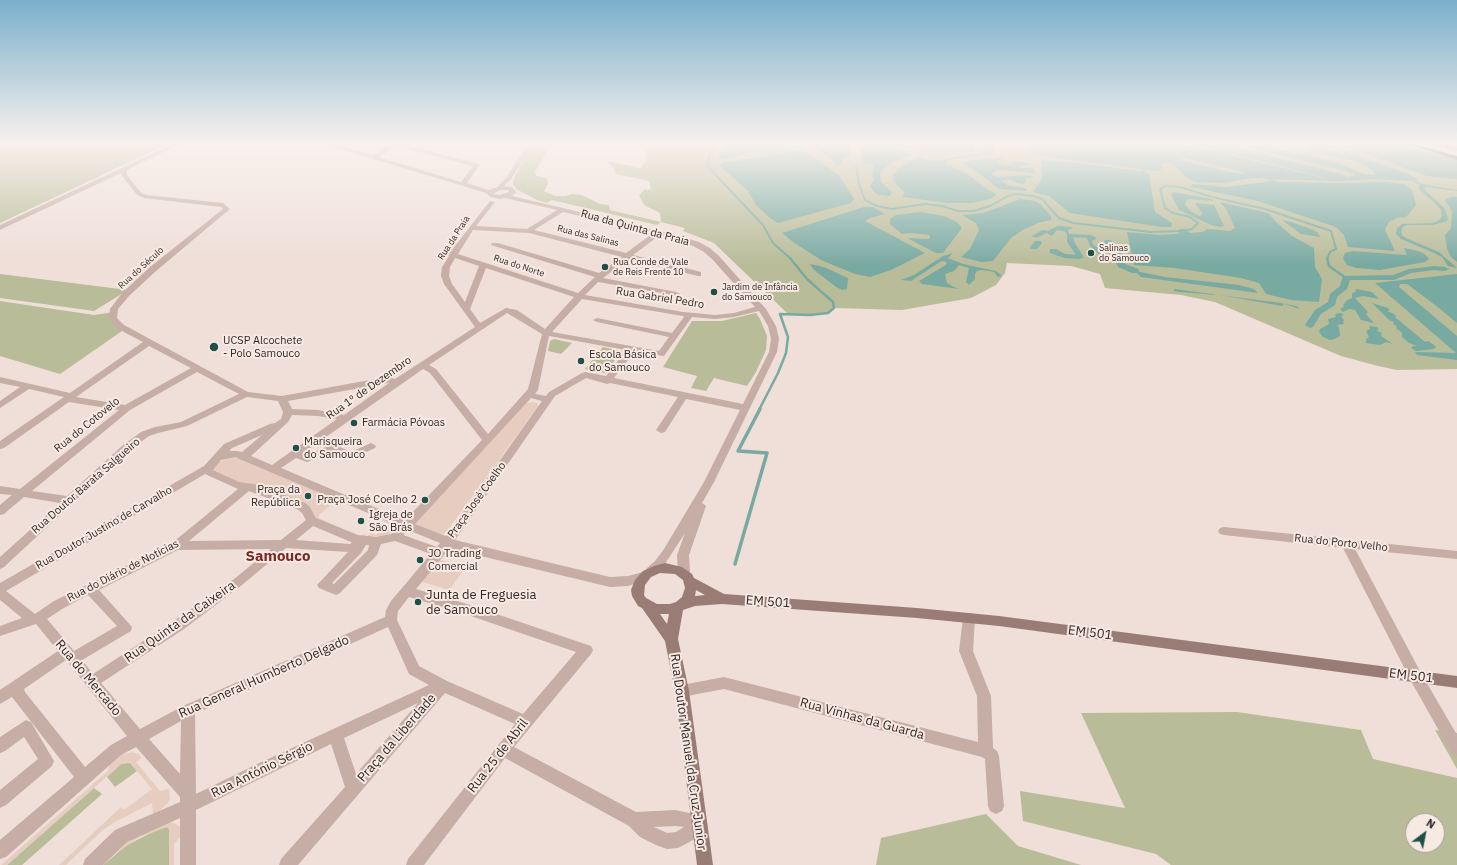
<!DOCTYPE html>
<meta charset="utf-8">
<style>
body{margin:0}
#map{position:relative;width:1457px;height:865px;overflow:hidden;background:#efdfd8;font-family:"IBM Plex Sans",sans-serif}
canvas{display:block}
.north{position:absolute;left:1405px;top:813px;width:40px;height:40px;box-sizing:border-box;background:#f7eae3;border:1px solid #a89c97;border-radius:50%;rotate:32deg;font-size:11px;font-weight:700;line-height:16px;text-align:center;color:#322726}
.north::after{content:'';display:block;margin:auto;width:14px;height:18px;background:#1e5049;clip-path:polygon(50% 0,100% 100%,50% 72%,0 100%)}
</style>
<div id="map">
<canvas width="1457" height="865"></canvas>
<div class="north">N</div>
</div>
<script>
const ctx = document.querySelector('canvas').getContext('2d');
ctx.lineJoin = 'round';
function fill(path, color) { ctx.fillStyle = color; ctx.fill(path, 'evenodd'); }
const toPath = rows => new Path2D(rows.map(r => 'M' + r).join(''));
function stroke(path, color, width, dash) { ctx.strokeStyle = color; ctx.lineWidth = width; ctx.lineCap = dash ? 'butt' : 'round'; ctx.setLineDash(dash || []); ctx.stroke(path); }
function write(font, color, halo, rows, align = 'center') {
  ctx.font = font + ' "IBM Plex Sans",sans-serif'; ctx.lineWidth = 4; ctx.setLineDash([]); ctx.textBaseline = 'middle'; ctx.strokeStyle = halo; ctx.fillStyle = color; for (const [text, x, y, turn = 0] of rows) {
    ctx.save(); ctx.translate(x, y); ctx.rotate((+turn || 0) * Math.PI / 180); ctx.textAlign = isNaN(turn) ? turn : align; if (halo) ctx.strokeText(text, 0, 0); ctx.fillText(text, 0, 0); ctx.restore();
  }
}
const green = toPath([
 [0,144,168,144,0,223],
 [532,144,551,144,535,172,536,176,546,178,548,183,544,191,555,196,565,196,572,194,582,195,600,204,609,205,610,210,661,222,660,213,644,205,639,195,645,189,647,190,651,189,649,181,616,174,614,169,607,161,640,168,646,161,644,144,683,144,703,147,704,144,701,144,1457,144,1457,369,1397,370,1378,366,1341,356,1215,302,1181,295,1105,288,1100,274,1071,266,1007,263,1005,273,996,285,971,298,902,310,834,308,828,313,810,315,788,314,714,243,683,231,685,228,661,222,657,225,552,200,547,203,537,200,516,189,513,184,514,178],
 [0,274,128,290,94,311,0,298],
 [0,301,94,315,114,312,113,319,125,329,60,374,0,356],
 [756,313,760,319,767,336,766,350,756,372,747,386,714,378,706,391,691,388,697,376,663,367,692,321,722,321],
 [554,339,572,343,561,354,548,351,550,341],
 [603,347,622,351,605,373,585,369],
 [1237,712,1361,730,1373,759,1457,778,1457,865,1171,865,1156,854,1023,821,1020,791,1125,808,1081,713],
 [1413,821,1437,821,1437,845,1413,845],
 [1435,730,1457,733,1457,769],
 [126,763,130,763,137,771,115,787,107,777,121,764],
 [94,788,102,794,22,865,7,865],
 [986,814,1018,846,1081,865,876,865,881,838],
 [163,827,167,827,169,829,169,865,103,865,127,845]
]);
const plaza = toPath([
 [532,402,537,403,538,406,447,531,443,534,438,533,413,523,526,403],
 [234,457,395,524,395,530,391,533,383,536,360,538,317,519,311,509,257,485,238,482,214,470,213,468,218,462],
 [339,501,381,518,380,519,389,524,376,535,371,533,367,536,364,534,360,537,319,518,319,515,333,503],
 [428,556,466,567,449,590,410,578],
 [133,752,138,754,142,758,136,762,160,791,169,789,170,800,167,804,158,812,153,814,152,803,115,822,103,830,66,865,59,865,121,807,124,810,152,789,130,763,121,764,7,865,1,865,108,771,110,763,120,755],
 [170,822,176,824,181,828,181,836,174,844,174,865,169,865,169,829,167,827,140,837,116,853,103,865,98,865,130,839]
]);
const water = toPath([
 [727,144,847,144,850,149,850,156,842,159,842,164,837,165,828,156,814,147,801,147,804,151,839,175,854,199,851,203,778,223,770,218,756,205,748,191,719,165,721,163,799,151,800,149,798,148,746,153,737,156,719,159,719,155],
 [897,144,974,144,973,152,936,153,897,145],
 [982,144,994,144,996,154,983,155,949,160,946,162,947,165,966,173,988,190,996,194,995,196,990,199,972,203,948,203,903,197,904,192,894,182,893,175,901,167,918,157,928,160,939,161,968,154,982,153,984,146],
 [1028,144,1184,144,1324,178,1323,177,1194,144,1220,144,1342,174,1347,177,1356,175,1345,171,1235,144,1255,144,1321,158,1342,165,1363,174,1375,175,1370,168,1355,161,1308,151,1312,146,1305,144,1310,144,1343,153,1341,150,1321,144,1326,144,1408,174,1415,178,1418,180,1415,181,1422,184,1457,190,1457,191,1425,187,1425,190,1444,208,1448,218,1447,221,1433,225,1407,225,1403,227,1401,231,1402,235,1406,238,1439,252,1457,268,1448,266,1442,257,1434,253,1401,239,1396,234,1397,228,1402,224,1432,223,1438,221,1442,217,1441,210,1436,204,1421,191,1418,188,1420,185,1412,181,1373,179,1339,181,1270,179,1277,182,1342,183,1386,182,1404,184,1412,190,1416,205,1406,217,1397,218,1389,222,1385,230,1395,251,1348,247,1344,235,1336,227,1258,201,1191,187,1192,184,1226,187,1272,181,1264,178,1250,178,1225,183,1196,182,1190,180,1172,164,1165,163,1161,164,1162,169,1157,171,1145,170,1149,175,1155,212,1172,223,1171,227,1161,227,1070,213,1049,196,1033,192,1042,179,1041,160,1080,163,1138,171,1142,171,1143,169,1034,155,1028,153],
 [1184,158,1232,169,1245,173,1245,174,1229,172,1180,160],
 [1337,144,1447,145,1457,150,1457,179,1427,176],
 [889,146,905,150,912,155,891,163,882,170,880,174,881,182,892,192,890,196,887,196,879,195,874,192,870,186,874,180,872,174,874,165,862,162,861,148,864,147],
 [1000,158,1003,159,997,162,1004,165,1011,165,1013,161,1030,163,1030,165,1019,166,1022,168,1032,168,1036,173,1000,170,995,171,992,173,993,176,998,177,1028,175,1034,177,1025,178,1026,182,1024,184,1018,183,1009,179,1002,181,1007,185,1025,188,1027,190,1027,191,999,189,980,174,962,163,972,160],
 [1173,192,1211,199,1214,201,1188,199,1186,201,1185,205,1192,212,1199,216,1202,215,1202,213,1196,205,1196,203,1214,205,1224,226,1220,227,1211,225,1179,210,1171,195],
 [1451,197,1457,197,1457,262,1451,257,1447,249,1445,235,1451,228,1452,211,1445,200],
 [1020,199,1035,201,1041,205,1051,216,1051,220,1038,223,1023,230,1011,238,993,261,981,262,961,257,970,249,979,230,976,223,962,215,984,213],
 [1220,202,1268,213,1276,222,1292,236,1314,248,1315,267,1322,279,1319,302,1291,300,1266,294,1259,283,1241,278,1174,268,1134,265,1127,232,1160,235,1203,232,1207,229,1230,231,1235,228,1226,209],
 [864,207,873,207,885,214,870,218,865,221,925,253,891,270,870,277,855,274,821,260,793,242,782,233],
 [921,212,944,216,957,222,962,228,943,253,936,253,907,238,929,239,930,237,929,235,912,233,902,234,890,224,890,219,896,215],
 [1282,220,1291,222,1308,228,1317,232,1320,237,1301,234],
 [1058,226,1071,227,1073,228,1068,230,1069,234,1091,235,1097,238,1092,241,1093,244,1105,254,1099,254,1090,246,1087,238,1073,237,1075,243,1083,256,1080,257,1076,255,1067,242,1067,234,1064,231,1057,230,1052,236,1045,232],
 [1404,248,1418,251,1425,254,1429,259,1425,262,1380,270,1356,268,1347,265,1343,258,1345,253,1352,251,1407,255],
 [953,253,948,258,963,264,996,271,1002,276,998,277,994,272,982,270,977,271,975,274,975,279,969,285,966,282,969,268,959,265,954,271,945,274,947,283,952,286,959,289,922,284,919,281,944,266,947,263,944,261,940,262,911,281,901,280,914,275,943,256],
 [810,264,824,267,848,278,847,289,842,290,836,287,813,269],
 [1135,271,1165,277,1239,285,1254,289,1258,293,1141,277],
 [1457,274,1457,323,1439,308,1407,284,1400,284,1399,287,1457,336,1457,360,1417,355,1415,352,1456,353,1375,283],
 [1174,289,1280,303,1296,306,1300,309,1284,304,1282,306,1220,295,1179,292,1174,291],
 [1356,289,1372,292,1379,299,1363,296,1355,298,1368,312,1366,314,1374,323,1361,320,1355,310,1349,309,1343,312,1340,309,1344,307,1343,305,1347,300,1352,298,1352,293,1355,292],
 [1372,303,1388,308,1390,310,1387,311,1394,314,1396,316,1395,317,1425,342,1428,345,1418,346,1409,343,1402,337,1402,333,1396,328,1397,326,1393,324,1394,322,1389,320],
 [1341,313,1344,315,1341,316,1344,320,1343,322,1344,324,1337,325,1339,327,1340,336,1335,339,1330,340,1323,337,1319,332,1320,329,1329,324,1328,319,1336,317,1335,314],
 [1369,326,1377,327,1379,330,1376,330,1382,333,1381,336,1393,344,1386,342,1380,345,1366,343,1366,339,1369,337,1366,331,1370,329]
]);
const pier = toPath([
 [1401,144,1430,144,1457,151,1457,160]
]);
const streamFar2 = toPath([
 [714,144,707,164,709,168,763,225,773,243,791,259],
 [856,166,859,184,865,200,877,206,892,209,925,204,942,206,958,211,974,211,990,206,1008,196,1016,194,1033,196,1042,199,1059,218,1073,223,1151,232,1182,231,1192,229,1198,223,1190,217,1173,213,1165,208,1160,189,1166,186,1180,187,1212,197,1265,209,1331,231,1336,249,1330,252,1327,259]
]);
const streamFar1 = toPath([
 [1327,258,1329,266,1346,278],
 [759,410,778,373,786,353,788,337,780,314,810,315,828,313,834,308,833,302,807,279,790,258]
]);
const stream = toPath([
 [735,564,767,453,738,451,760,409]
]);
const canal = toPath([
 [1179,229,1185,229,1191,234,1187,236,1184,236,1179,233,1179,229],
 [1042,230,1045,230,1049,232,1036,238,1032,236,1042,230],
 [1105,240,1111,240,1121,252,1125,264,1138,269,1139,271,1138,273,1132,273,1118,267,1113,253,1104,242,1105,240],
 [1035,241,1041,241,1042,243,1037,249,1031,249,1030,247,1035,241],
 [1050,249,1056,249,1065,254,1080,255,1084,257,1080,259,1064,258,1050,253,1050,249],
 [1434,266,1445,267,1449,269,1445,271,1434,270,1411,273,1394,280,1350,280,1347,289,1337,297,1335,305,1321,314,1313,327,1310,328,1305,325,1315,310,1328,302,1330,294,1340,286,1343,276,1393,275,1409,269,1434,266],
 [1428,341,1434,345,1436,347,1434,349,1416,351,1411,348,1413,346,1424,345,1425,342,1428,341]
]);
const street = toPath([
 [173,144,180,144,127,170,127,175,141,193,147,195,223,203,230,209,156,271,129,296,118,309,117,318,124,325,248,392,282,396,381,378,389,377,395,379,475,327,444,284,441,276,442,267,449,256,448,255,490,201,495,202,476,226,527,229,557,210,505,198,500,199,490,197,486,193,327,145,326,144,334,144,373,155,388,145,401,144,479,164,480,165,467,183,489,190,497,187,506,178,528,144,534,144,511,179,504,186,512,187,516,192,512,196,673,234,699,242,710,248,719,256,766,309,776,326,779,339,777,352,714,482,702,503,706,506,689,555,690,573,688,576,684,578,680,576,678,573,677,555,685,533,663,567,655,574,648,575,649,577,647,580,628,586,610,587,460,551,450,548,416,589,467,604,591,646,593,650,591,654,514,747,636,812,675,810,694,814,706,821,708,827,706,833,678,848,667,849,656,845,640,837,629,826,505,758,424,865,406,865,408,859,515,724,445,693,298,865,279,865,281,859,345,787,331,744,196,810,196,865,180,865,180,818,127,842,103,865,83,865,85,859,115,830,180,802,180,797,136,747,121,755,6,857,0,859,0,840,74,777,12,697,0,704,0,690,58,651,36,624,0,636,0,626,22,618,0,600,0,583,204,466,224,444,270,424,275,423,281,419,283,412,278,401,247,397,187,426,158,433,149,436,130,450,4,567,0,569,0,557,60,503,24,497,4,514,0,515,0,505,12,495,0,494,0,486,20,489,119,410,69,402,4,448,0,449,0,441,64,397,29,389,0,408,0,401,20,387,0,383,0,377,70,393,143,342,118,329,109,319,110,309,123,292,150,267,223,209,221,207,144,198,137,195,122,176,121,173,2,229,0,230,0,225,173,144],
 [396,146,473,166,461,182,379,157,396,146],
 [500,190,508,190,509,192,500,195,493,194,500,190],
 [563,212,653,233,626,253,534,230,563,212],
 [473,230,529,233,622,257,599,273,498,243,492,243,491,245,595,277,578,293,458,254,473,230],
 [660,235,693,246,704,252,713,260,755,307,734,313,715,315,683,312,585,295,598,282,679,296,680,294,676,292,603,278,628,259,698,276,701,276,701,272,633,255,660,235],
 [455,258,479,266,465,302,452,284,449,276,450,267,455,258],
 [486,268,574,297,545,329,517,310,506,308,480,323,470,309,486,268],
 [582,299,683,316,684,317,672,333,597,318,593,320,597,322,669,337,659,351,552,332,582,299],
 [759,311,768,326,771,339,769,352,743,404,614,378,634,352,664,356,692,317,715,319,734,317,759,311],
 [507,313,542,334,528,389,488,434,436,369,429,365,507,313],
 [549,336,626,350,606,376,585,372,582,373,549,392,546,396,535,394,538,390,549,336],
 [149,346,191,368,125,405,76,397,149,346],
 [423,369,430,373,482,440,405,520,281,468,296,458,307,462,333,451,351,459,375,448,376,446,371,443,351,452,333,444,307,455,303,453,423,369],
 [197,372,239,394,181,422,155,427,141,432,122,446,67,496,32,491,130,410,197,372],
 [586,378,607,384,610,383,678,397,656,430,661,433,665,432,686,399,740,410,704,482,664,549,655,561,647,568,645,571,646,573,643,572,628,576,610,577,455,540,555,396,586,378],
 [388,383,389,383,344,415,318,410,292,409,288,401,388,383],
 [531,398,542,401,446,536,415,524,531,398],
 [292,415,318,416,337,419,272,465,251,456,288,422,292,415],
 [262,435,242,452,237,451,229,451,232,448,262,435],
 [236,457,239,459,399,526,391,534,376,537,358,535,316,518,310,507,305,503,260,485,239,482,213,470,221,460,236,457],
 [205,474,238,489,172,543,54,601,35,614,6,591,205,474],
 [249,491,297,509,302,513,306,520,281,540,189,541,249,491],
 [313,526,351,542,352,542,350,544,296,540,313,526],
 [408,530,440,543,437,547,403,535,408,530],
 [395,541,431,554,391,601,386,610,385,617,183,706,140,729,101,683,184,629,242,585,286,548,348,552,317,585,319,588,336,595,340,593,377,555,381,544,395,541],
 [366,545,369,545,368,550,334,584,332,583,361,553,366,545],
 [271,549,234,579,174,621,93,674,82,660,131,631,132,627,99,590,178,550,271,549],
 [88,595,117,626,74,651,47,619,62,609,88,595],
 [409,597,465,614,576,652,523,714,447,681,419,666,397,620,398,611,409,597],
 [388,627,409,674,429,685,255,765,196,794,195,714,388,627],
 [66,660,127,736,111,745,85,767,25,692,24,689,66,660],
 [418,703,356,774,344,738,418,703],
 [181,721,180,774,149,739,181,721],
 [675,826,684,827,676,832,667,833,654,827,675,826],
 [1224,527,1457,551,1457,559,1355,549,1421,673,1457,735,1457,756,1452,754,1411,681,1343,548,1224,535,1220,534,1218,531,1220,528,1224,527],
 [969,613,974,614,975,618,973,651,991,696,993,748,997,751,999,756,1004,806,1002,811,996,814,990,811,988,806,985,759,982,757,724,689,682,697,677,695,675,691,677,687,682,685,724,677,978,742,977,696,959,651,963,618,964,614,969,613],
 [26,720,31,722,54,761,52,766,6,805,0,808,0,790,38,759,24,737,5,751,0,753,0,737,26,720]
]);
const secondary = toPath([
 [665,563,682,567,692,574,694,578,724,594,917,608,999,616,1457,676,1457,688,999,626,917,618,722,604,695,606,683,610,678,639,689,691,713,865,697,865,675,691,665,641,642,608,638,606,632,596,631,590,635,580,643,571,654,566,665,563],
 [660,573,675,574,683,580,685,588,682,597,676,602,670,604,657,604,646,598,644,595,645,585,651,577,660,573],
 [696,590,705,595,695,596,696,590],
 [660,614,669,614,667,624,660,614]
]);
const highway = toPath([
 [1406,144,1415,144,1457,156,1457,160,1406,144]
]);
const markers = [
 [1091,253,4,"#1e5049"],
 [605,267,4,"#1e5049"],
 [714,292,4,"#1e5049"],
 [214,347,5,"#1e5049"],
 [581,361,4,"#1e5049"],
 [354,423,4,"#1e5049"],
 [296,448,4,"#1e5049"],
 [308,496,4,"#1e5049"],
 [425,500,4,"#1e5049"],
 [361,521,4,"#1e5049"],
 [420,560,4,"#1e5049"],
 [418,602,4,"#1e5049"]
];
const farStreetnames = [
 ["Rua das Salinas",588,236,14],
 ["Rua da Praia",454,238,-57],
 ["Rua do Norte",519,266,18],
 ["Rua do Século",141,268,-42]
];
const farPoinames = [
 ["Salinas",1099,248],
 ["do Samouco",1099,258],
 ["Rua Conde de Vale",613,262],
 ["de Reis Frente 10",613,272],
 ["Jardim de Infância",722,287],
 ["do Samouco",722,297]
];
const streetNames = [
 ["Rua da Quinta da Praia",635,228,15],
 ["Rua Gabriel Pedro",660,298,9],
 ["Rua 1º de Dezembro",369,388,-35],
 ["Rua do Cotovelo",87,425,-39],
 ["Rua Doutor Barata Salgueiro",86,486,-41],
 ["Praça José Coelho",477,500,-54],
 ["Rua Doutor Justino de Carvalho",104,528,-30],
 ["Rua do Porto Velho",1341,543,6],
 ["Rua do Diário de Notícias",123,571,-27]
];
const poiNames = [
 ["UCSP Alcochete",223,341],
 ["- Polo Samouco",223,354],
 ["Escola Básica",589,355],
 ["do Samouco",589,368],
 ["Farmácia Póvoas",362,423],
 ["Marisqueira",304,442],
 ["do Samouco",304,455],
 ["Praça da",300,490,"right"],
 ["República",300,503,"right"],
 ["Praça José Coelho 2",417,500,"right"],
 ["Igreja de",369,515],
 ["São Brás",369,528],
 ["JO Trading",428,554],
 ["Comercial",428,567]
];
const nearPoinames = [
 ["Junta de Freguesia",426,595],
 ["de Samouco",426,610]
];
const nearStreetnames = [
 ["EM 501",768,602,4],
 ["Rua Quinta da Caixeira",180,622,-35],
 ["EM 501",1090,633,7],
 ["EM 501",1411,676,7],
 ["Rua General Humberto Delgado",264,677,-24],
 ["Rua do Mercado",88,678,50],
 ["Rua Vinhas da Guarda",862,719,15],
 ["Praça da Liberdade",397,738,-49],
 ["Rua Doutor Manuel da Cruz Junior",688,752,82],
 ["Rua 25 de Abril",498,756,-52],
 ["Rua António Sérgio",262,770,-26]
];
const districtNames = [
 ["Samouco",278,557]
];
fill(green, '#b8bc99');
fill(plaza, '#e6cdbf');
fill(water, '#79aaa2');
fill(pier, '#efdfd8');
stroke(streamFar2, '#79aaa2', 2);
stroke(streamFar1, '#79aaa2', 2.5);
stroke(stream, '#79aaa2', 3.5);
fill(canal, '#79aaa2');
fill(street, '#c6ada5');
fill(secondary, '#997c76');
fill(highway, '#523f3d');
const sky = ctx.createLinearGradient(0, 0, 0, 265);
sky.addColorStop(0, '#7bb0cc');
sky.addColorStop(0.54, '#f8f1ed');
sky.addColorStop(1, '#f8f1ed00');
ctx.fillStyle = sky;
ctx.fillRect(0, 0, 1457, 265);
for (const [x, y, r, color] of markers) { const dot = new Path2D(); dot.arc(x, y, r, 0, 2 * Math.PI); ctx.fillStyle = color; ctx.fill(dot); stroke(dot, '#f7eae3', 1.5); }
write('9px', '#322726', '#f7eae3', farStreetnames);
write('9px', '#322726', '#f7eae3', farPoinames, 'left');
write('11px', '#322726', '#f7eae3', streetNames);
write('11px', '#322726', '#f7eae3', poiNames, 'left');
write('13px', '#322726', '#f7eae3', nearPoinames, 'left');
write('13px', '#322726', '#f7eae3', nearStreetnames);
write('bold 15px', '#7b2724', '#f7eae3', districtNames);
</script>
